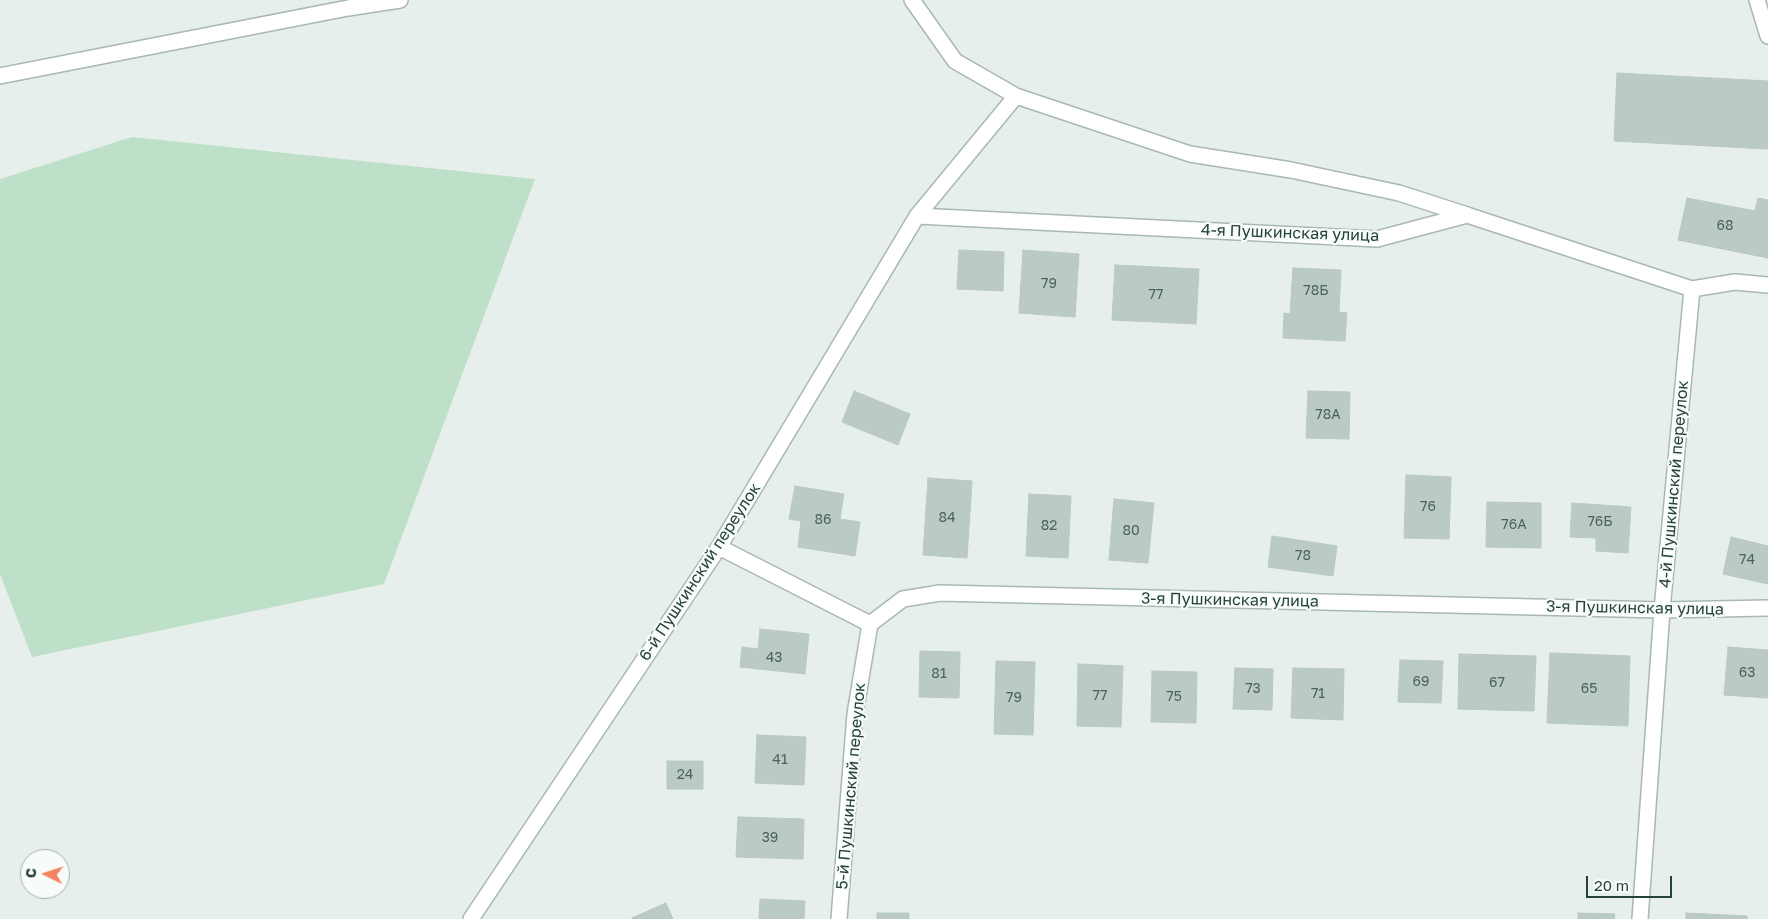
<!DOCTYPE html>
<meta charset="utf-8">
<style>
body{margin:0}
#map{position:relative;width:1768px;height:919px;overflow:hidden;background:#e6efeb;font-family:"Golos Text",sans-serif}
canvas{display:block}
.north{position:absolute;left:20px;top:849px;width:50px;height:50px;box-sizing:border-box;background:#f7fbf9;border:1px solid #a3b1ad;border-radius:50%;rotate:274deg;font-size:14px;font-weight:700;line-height:20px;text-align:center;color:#24423a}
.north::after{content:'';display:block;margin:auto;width:18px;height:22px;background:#f4845f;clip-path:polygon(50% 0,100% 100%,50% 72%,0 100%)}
.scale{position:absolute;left:1586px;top:876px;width:86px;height:22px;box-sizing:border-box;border:2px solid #24423a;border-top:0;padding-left:6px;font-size:15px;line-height:18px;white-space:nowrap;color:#24423a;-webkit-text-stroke:4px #f7fbf9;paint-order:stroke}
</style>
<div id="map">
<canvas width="1768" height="919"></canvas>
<div class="north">С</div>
<div class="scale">20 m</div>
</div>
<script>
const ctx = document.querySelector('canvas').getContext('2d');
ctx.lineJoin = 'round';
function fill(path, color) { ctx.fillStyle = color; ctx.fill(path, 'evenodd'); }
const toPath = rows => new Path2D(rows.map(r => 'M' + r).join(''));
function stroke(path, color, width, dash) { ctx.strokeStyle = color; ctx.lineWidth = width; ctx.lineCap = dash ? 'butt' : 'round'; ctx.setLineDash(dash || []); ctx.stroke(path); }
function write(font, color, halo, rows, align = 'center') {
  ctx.font = font + ' "Golos Text",sans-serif'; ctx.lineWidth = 4.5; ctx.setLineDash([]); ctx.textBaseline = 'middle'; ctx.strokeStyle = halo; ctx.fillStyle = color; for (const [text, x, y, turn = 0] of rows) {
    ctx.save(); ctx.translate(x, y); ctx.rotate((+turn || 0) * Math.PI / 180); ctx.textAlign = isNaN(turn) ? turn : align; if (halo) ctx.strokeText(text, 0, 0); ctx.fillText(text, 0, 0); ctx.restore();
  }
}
const green = toPath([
 [132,137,535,179,384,584,32,657,0,574,0,179]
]);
const building = toPath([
 [1617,73,1768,81,1768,149,1614,141,1617,73],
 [1687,198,1755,211,1758,198,1768,200,1768,258,1678,240,1687,198],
 [959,250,1004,252,1003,291,957,289,959,250],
 [1023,250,1079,254,1075,317,1019,313,1023,250],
 [1115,265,1199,269,1196,324,1112,320,1115,265],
 [1293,268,1341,270,1339,312,1347,313,1345,341,1283,338,1284,313,1290,314,1293,268],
 [854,391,910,414,898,445,842,422,854,391],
 [1308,391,1350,392,1349,439,1306,438,1308,391],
 [1406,475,1451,477,1449,539,1404,538,1406,475],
 [928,478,972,481,967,558,923,555,928,478],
 [795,486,844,494,840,519,860,522,855,556,798,547,801,521,789,519,795,486],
 [1029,494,1071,496,1068,558,1026,556,1029,494],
 [1114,499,1154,503,1148,563,1109,560,1114,499],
 [1487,502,1541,503,1541,548,1486,547,1487,502],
 [1572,503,1631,507,1628,553,1596,551,1596,538,1570,537,1572,503],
 [1272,536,1337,546,1333,576,1268,567,1272,536],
 [1731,537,1768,546,1768,584,1723,574,1731,537],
 [760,629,809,634,805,674,740,667,742,647,758,649,760,629],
 [1728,647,1768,650,1768,698,1724,695,1728,647],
 [920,651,960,652,959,698,919,697,920,651],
 [1550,653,1630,656,1628,726,1547,723,1550,653],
 [1459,654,1536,656,1534,711,1458,709,1459,654],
 [1400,660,1443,661,1441,703,1398,702,1400,660],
 [996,661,1035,662,1033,735,994,734,996,661],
 [1078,664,1123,666,1121,727,1077,726,1078,664],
 [1235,668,1273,669,1272,710,1233,709,1235,668],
 [1293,668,1344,669,1343,720,1291,718,1293,668],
 [1152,671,1197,672,1196,723,1151,722,1152,671],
 [757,735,806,737,804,785,755,783,757,735],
 [667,761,703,761,703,789,667,789,667,761],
 [738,817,804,819,803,859,736,857,738,817],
 [760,899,805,901,804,919,759,919,760,899],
 [666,903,673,919,632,919,632,918,666,903],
 [877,913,909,913,909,919,877,919,877,913],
 [1578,913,1615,914,1614,919,1578,919,1578,913],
 [1686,913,1747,916,1747,919,1686,919,1686,913]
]);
const lane = toPath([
 [912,0,955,61,1016,96],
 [1757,0,1768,36],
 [0,76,348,8,400,0],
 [917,216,1016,96,1190,154,1291,170,1399,193,1467,215]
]);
const street = toPath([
 [719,547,870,624,903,599,940,593,1662,610,1768,608],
 [471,919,719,547,917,216,1377,239,1467,215,1692,289,1735,282,1768,285],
 [839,919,855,714,870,624],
 [1640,919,1662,610,1692,289]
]);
const numberNames = [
 ["68",1725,226],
 ["79",1049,284],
 ["78Б",1316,291],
 ["77",1156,295],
 ["78А",1328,415],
 ["76",1428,507],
 ["84",947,518],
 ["86",823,520],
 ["76Б",1600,522],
 ["76А",1514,525],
 ["82",1049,526],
 ["80",1131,531],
 ["78",1303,556],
 ["74",1747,560],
 ["43",774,658],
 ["63",1747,673],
 ["81",939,674],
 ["69",1421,682],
 ["67",1497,683],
 ["73",1253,689],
 ["65",1589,689],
 ["71",1318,694],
 ["77",1100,696],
 ["75",1174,697],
 ["79",1014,698],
 ["41",780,760],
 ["24",685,775],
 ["39",770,838]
];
const streetNames = [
 ["4-я Пушкинская улица",1290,233,2],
 ["4-й Пушкинский переулок",1674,484,-85],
 ["6-й Пушкинский переулок",700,572,-57],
 ["3-я Пушкинская улица",1230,600,1],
 ["3-я Пушкинская улица",1635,608,1],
 ["5-й Пушкинский переулок",851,786,-85]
];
fill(green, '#bfe0c8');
fill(building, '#bbcac4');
stroke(building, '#b8c9c2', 1);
stroke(lane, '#a8b8b2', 18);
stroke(street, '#a8b8b2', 18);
stroke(lane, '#fff', 15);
stroke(street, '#fff', 15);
write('14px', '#4a645c', null, numberNames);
write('16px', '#24423a', '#f7fbf9', streetNames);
</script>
